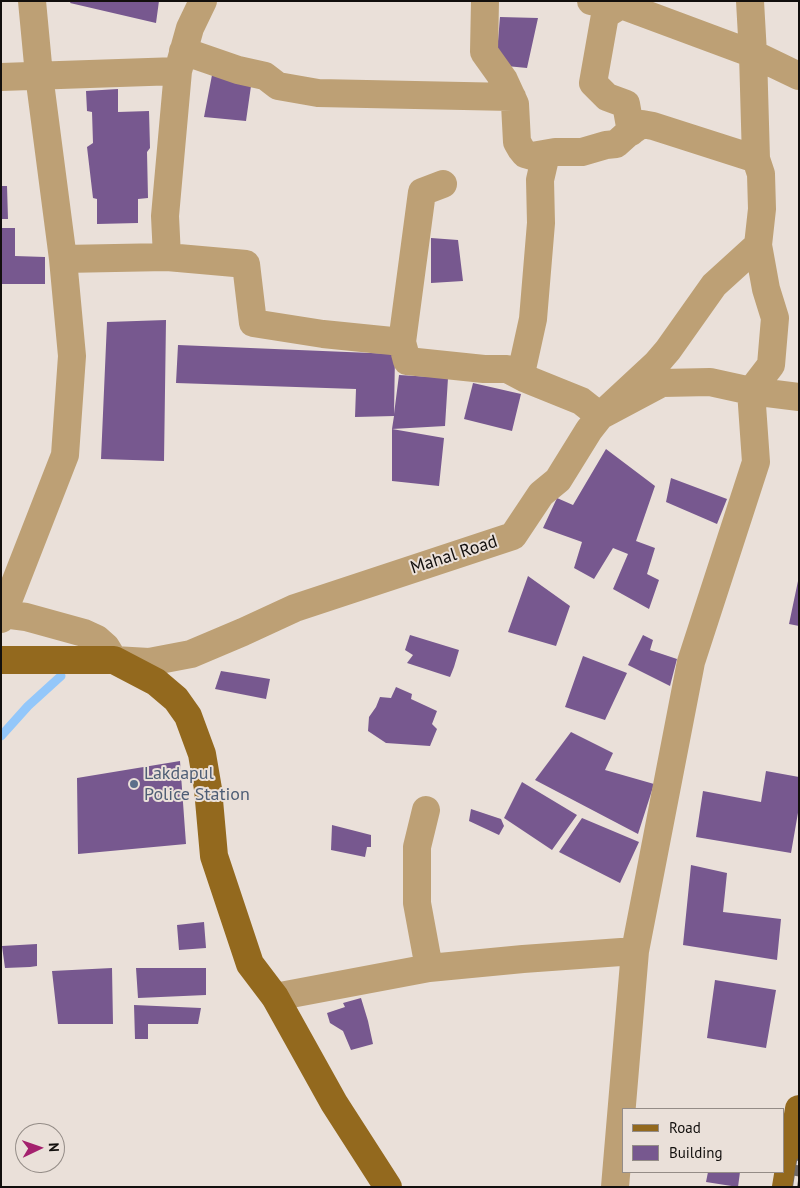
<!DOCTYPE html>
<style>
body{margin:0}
#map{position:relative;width:800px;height:1188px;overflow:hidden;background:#eae0d9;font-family:"PT Sans",sans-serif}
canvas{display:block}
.frame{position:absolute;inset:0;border:2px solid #120f0d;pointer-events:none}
.legend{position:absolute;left:622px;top:1108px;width:162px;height:65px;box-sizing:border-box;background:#eae0d9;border:1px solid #948c87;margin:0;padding:6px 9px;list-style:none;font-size:15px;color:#120f0d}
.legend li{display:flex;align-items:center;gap:10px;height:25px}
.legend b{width:25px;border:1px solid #948c87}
.north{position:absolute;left:15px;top:1123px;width:50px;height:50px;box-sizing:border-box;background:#eae0d9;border:1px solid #948c87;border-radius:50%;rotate:87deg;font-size:14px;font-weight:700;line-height:20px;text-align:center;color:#120f0d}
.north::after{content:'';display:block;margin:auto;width:18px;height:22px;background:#a4216e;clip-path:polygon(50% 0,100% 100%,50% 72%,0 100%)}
</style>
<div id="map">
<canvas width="800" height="1188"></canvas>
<div class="frame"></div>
<ul class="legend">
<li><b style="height:6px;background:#93691e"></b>Road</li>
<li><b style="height:14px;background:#77588f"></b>Building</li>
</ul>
<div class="north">N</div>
</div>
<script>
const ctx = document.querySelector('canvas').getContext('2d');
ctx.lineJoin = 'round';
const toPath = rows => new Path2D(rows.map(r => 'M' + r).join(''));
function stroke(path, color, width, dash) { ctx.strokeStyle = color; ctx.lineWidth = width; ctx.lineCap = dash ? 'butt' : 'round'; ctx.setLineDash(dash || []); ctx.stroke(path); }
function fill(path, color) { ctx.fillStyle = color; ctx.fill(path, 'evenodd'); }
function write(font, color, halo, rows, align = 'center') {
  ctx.font = font + ' "PT Sans",sans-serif'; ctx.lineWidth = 4; ctx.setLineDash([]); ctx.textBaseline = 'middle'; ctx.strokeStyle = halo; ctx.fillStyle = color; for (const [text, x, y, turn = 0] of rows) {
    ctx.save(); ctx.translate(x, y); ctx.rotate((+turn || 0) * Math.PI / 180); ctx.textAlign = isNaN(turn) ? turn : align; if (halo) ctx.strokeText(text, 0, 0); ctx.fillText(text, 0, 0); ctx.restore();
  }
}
const stream = toPath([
 [1,736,28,706,61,676]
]);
const building = toPath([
 [71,1,159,1,156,23,70,3],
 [500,17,538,18,527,68,496,65],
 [212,75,252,79,246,121,204,117],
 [118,89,118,112,149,111,150,148,147,152,148,198,138,199,138,223,97,224,97,199,93,198,87,147,93,143,92,112,87,111,86,91],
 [1,186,7,186,8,219,1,219],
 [1,228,15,228,15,256,45,257,45,284,1,284],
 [431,238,458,240,463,281,431,283],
 [166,320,164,461,101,459,107,322],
 [178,345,395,354,394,414,399,375,448,378,445,426,392,429,444,438,439,486,392,481,392,429,394,416,355,417,356,389,176,383],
 [473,383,521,394,512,431,464,419],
 [606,449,655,486,636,541,655,548,647,574,659,580,649,609,613,589,628,554,613,548,594,579,574,568,582,542,543,528,557,498,573,505],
 [671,478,727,499,717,524,666,502],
 [528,576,570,606,556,646,508,632],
 [798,581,799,581,799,626,789,624],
 [410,635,459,650,454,667,450,677,407,663,413,655,405,650],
 [643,635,653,640,650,650,677,659,670,686,628,665],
 [583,656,627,673,605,720,565,707],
 [221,671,270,679,266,699,215,689],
 [396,687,412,694,411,699,437,711,432,724,437,729,430,746,386,743,368,731,369,717,376,707,380,697,391,698],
 [571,732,613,753,605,770,654,784,638,834,535,780],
 [180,761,186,844,78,854,77,778],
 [766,771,799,777,799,807,791,853,696,837,703,791,761,802],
 [522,782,577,815,552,850,504,818],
 [471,809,501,819,504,826,499,835,469,821],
 [582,818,639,842,620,883,559,852],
 [332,825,371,835,371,847,367,847,365,857,331,850],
 [691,865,727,873,723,912,781,919,777,960,683,945],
 [204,922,206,948,179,950,177,925],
 [37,944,37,966,30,967,5,968,2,946],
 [112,968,113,1024,58,1024,52,971],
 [136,968,206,968,206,995,138,998],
 [715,980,776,990,766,1048,707,1038],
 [361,998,368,1021,373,1044,351,1050,343,1031,330,1023,327,1013,345,1007,343,1003],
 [134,1005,201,1008,198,1024,148,1024,148,1039,135,1039],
 [708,1172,740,1172,738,1187,706,1182]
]);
const minor = toPath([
 [485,1,484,52,504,80,515,104,517,142,521,149,525,154,532,156,555,152,582,152,606,145,616,144,626,135,642,124,653,126,756,159],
 [591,1,621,5,753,54,799,76],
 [621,5,605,15,593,83,607,97,626,104,631,132],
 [183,51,238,70,265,76,278,86,318,93,512,97],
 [1,77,178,71,190,28,203,1],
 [546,154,540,180,541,223,533,319,522,369,524,378,581,401,600,416,656,364,668,350,714,285,758,245],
 [167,257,165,216,178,71],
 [63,259,167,257,246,264,253,323,323,334,402,342,422,192,443,184],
 [402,342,407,361,484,369,507,369,524,378],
 [3,614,26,617,84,633,97,639,106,647,114,660,149,662,191,654,243,632,295,608,513,536,541,494,558,480,589,430,600,416,662,383,710,382,751,391,799,397],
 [1,619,65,455,72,356,63,259,39,75,32,1],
 [426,810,417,847,417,903,429,968],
 [275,997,429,968,523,959,635,951],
 [615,1187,635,951,691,662,756,462,751,391,771,365,775,318,766,289,758,245,762,209,761,174,756,159,753,54,750,1]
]);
const major = toPath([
 [1,660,114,660,156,682,176,699,188,716,202,754,208,789,214,856,250,964,275,997,334,1103,388,1187],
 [786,1187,799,1109]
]);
const rail = toPath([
 [795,1187,799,1161]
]);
const markers = [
 [134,784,5,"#5c6f8a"]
];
const streetNames = [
 ["Mahal Road",454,555,-18]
];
const serviceNames = [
 ["Lakdapul",144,774],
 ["Police Station",144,795]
];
stroke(stream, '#93c7fa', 9);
fill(building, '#77588f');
stroke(minor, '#bda075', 28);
stroke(major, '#93691e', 28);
stroke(rail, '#6f6965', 5.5);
stroke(rail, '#eae0d9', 4, [11]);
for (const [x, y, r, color] of markers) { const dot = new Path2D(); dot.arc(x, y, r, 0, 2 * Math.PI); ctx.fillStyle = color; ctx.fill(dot); stroke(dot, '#eae0d9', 2); }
write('18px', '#120f0d', '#eae0d9', streetNames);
write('18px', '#4e5e75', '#eae0d9', serviceNames, 'left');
</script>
